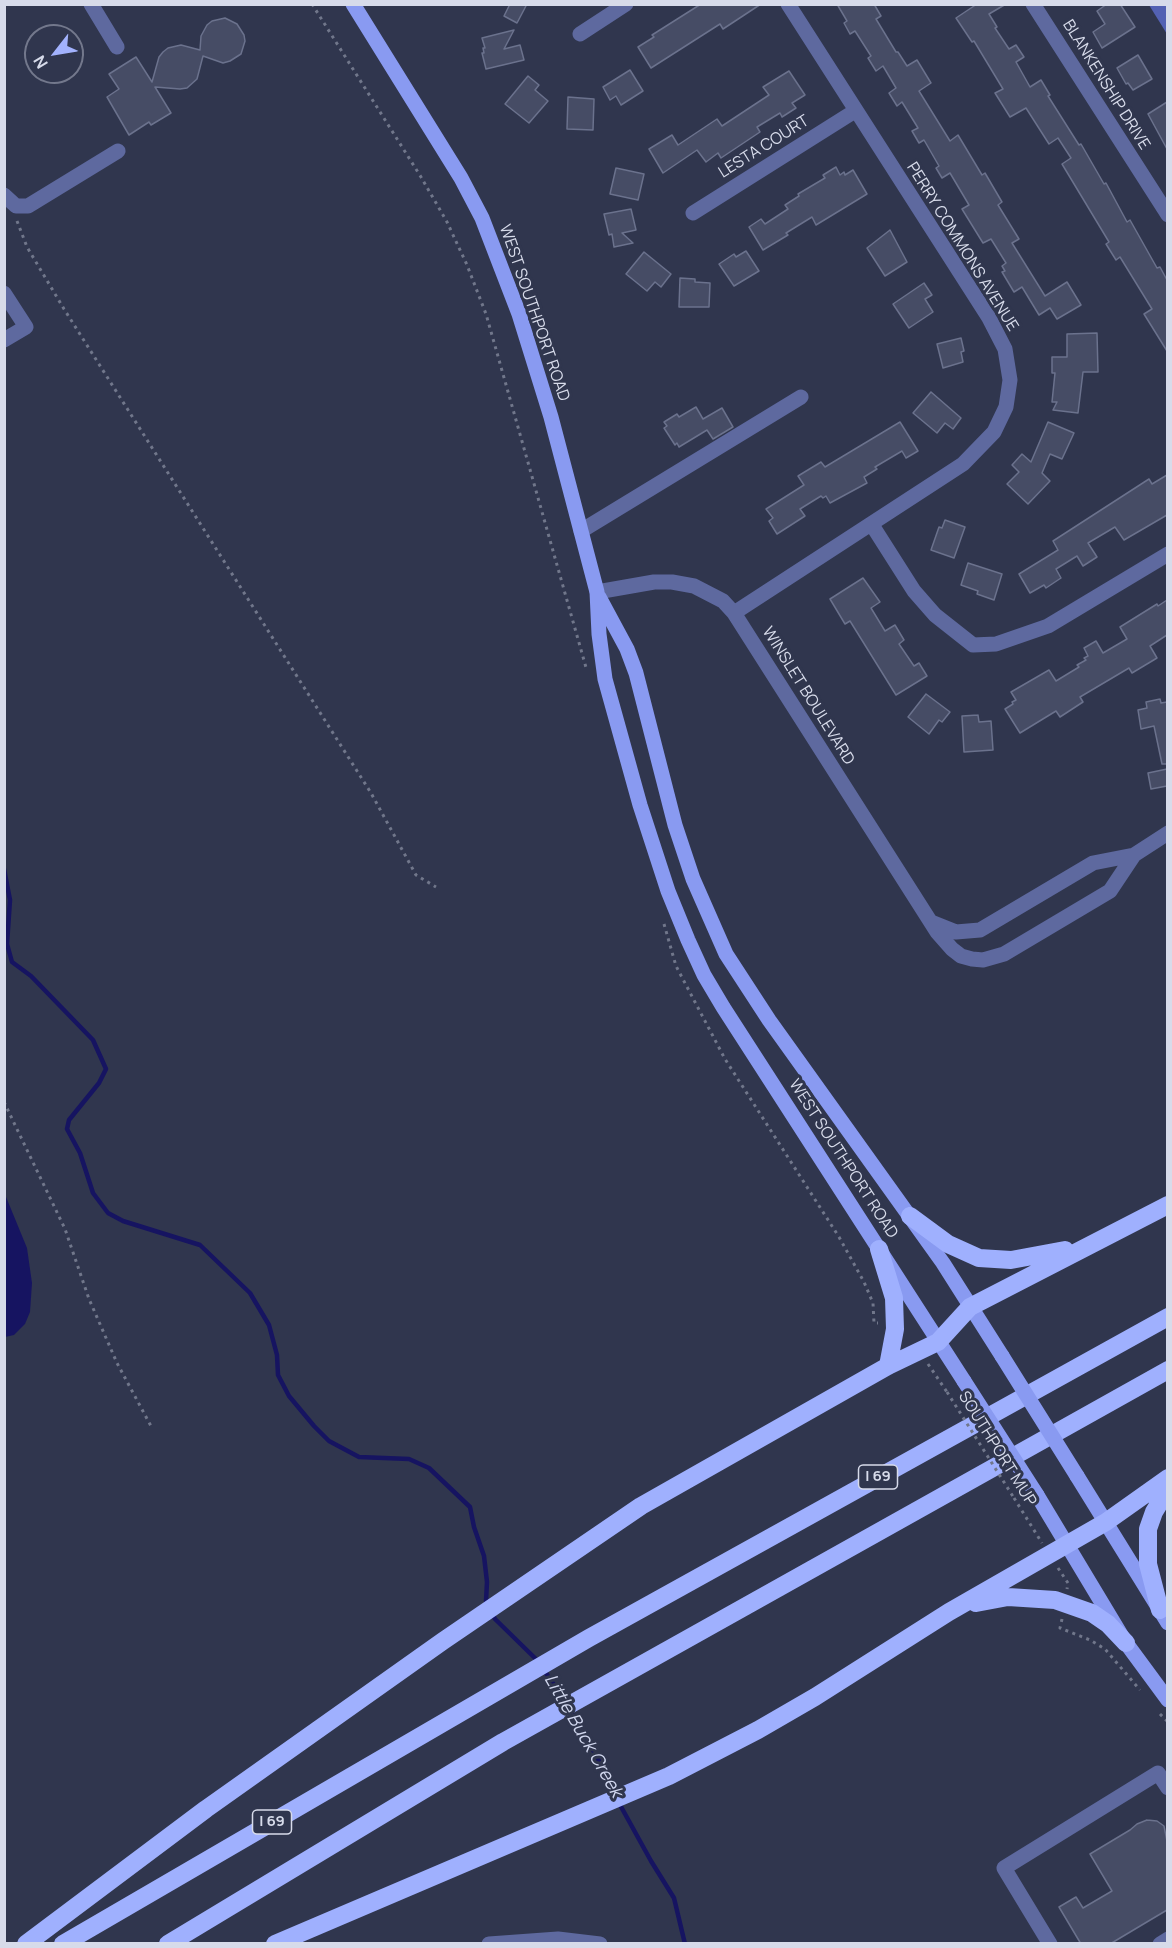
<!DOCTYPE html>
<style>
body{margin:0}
#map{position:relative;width:1172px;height:1948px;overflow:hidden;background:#30364e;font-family:Manrope,sans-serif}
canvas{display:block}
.frame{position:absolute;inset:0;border:6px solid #d7dbea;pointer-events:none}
.north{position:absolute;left:24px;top:24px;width:60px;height:60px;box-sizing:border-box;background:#30364e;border:2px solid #73788c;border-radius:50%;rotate:239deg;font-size:16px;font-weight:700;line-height:24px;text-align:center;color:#d7dbea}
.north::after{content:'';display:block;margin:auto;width:21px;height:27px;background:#a2b2fd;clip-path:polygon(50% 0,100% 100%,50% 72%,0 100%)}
</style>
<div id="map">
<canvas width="1172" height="1948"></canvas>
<div class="frame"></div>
<div class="north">N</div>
</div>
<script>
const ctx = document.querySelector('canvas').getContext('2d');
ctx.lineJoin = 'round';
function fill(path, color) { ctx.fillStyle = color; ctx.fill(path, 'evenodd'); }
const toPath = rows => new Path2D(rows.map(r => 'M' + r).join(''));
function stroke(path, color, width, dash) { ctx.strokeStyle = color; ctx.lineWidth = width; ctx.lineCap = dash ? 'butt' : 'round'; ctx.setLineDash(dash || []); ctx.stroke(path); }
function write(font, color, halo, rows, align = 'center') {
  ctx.font = font + ' Manrope,sans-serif'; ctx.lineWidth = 6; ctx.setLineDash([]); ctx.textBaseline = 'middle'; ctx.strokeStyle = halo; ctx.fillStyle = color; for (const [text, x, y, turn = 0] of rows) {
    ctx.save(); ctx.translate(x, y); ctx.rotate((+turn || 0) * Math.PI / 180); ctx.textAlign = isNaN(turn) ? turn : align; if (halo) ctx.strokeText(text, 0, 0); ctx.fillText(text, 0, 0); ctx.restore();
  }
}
const forest = toPath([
 [1149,5,1167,5,1167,34]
]);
const water = toPath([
 [4,1192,27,1248,32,1283,30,1312,25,1324,14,1335,5,1337]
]);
const stream = toPath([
 [4,869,10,900,7,944,12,962,31,976,93,1040,106,1069,99,1083,69,1120,67,1129,80,1153,93,1193,108,1213,123,1221,200,1245,250,1293,269,1325,277,1355,278,1375,289,1396,314,1426,329,1441,359,1457,409,1459,429,1468,470,1507,474,1527,484,1556,487,1582,486,1601,488,1606],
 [492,1613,495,1619,540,1663],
 [544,1670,566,1703],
 [570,1710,597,1757,615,1796],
 [619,1803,651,1861,674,1898,685,1944]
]);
const building = toPath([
 [510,4,527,4,517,23,504,16,510,4],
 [701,4,761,4,723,29,720,24,651,68,638,47,654,37,652,35,701,4],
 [837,4,874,4,881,16,876,19,896,52,898,52,907,66,917,60,931,83,919,91,950,141,958,135,982,175,985,173,1002,202,998,205,1019,239,1012,243,1045,296,1067,282,1081,305,1057,319,1050,308,1039,315,1022,287,1014,292,1002,272,1005,271,1002,266,1006,263,991,239,983,243,962,209,969,205,950,173,942,178,936,168,939,166,924,140,919,143,912,131,918,128,902,102,897,106,889,93,896,88,883,66,876,71,868,58,871,56,855,31,850,34,844,23,847,21,837,4],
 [977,4,1006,4,989,14,997,27,995,28,1009,49,1016,45,1024,57,1016,62,1030,87,1041,80,1050,95,1048,96,1079,145,1081,144,1104,184,1106,183,1127,222,1130,220,1157,268,1160,267,1167,280,1167,351,1144,314,1152,309,1120,257,1116,260,1106,244,1109,242,1062,164,1071,158,1058,138,1049,144,1026,108,1010,117,995,93,1003,89,974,41,972,42,956,18,977,4],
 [1107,4,1120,4,1135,27,1102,48,1093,32,1105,24,1097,11,1107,4],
 [225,18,237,24,244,35,245,41,241,54,230,61,223,63,203,56,197,79,187,88,180,89,155,87,171,113,151,125,149,122,129,135,107,97,119,89,109,74,136,57,152,82,159,57,163,52,168,48,181,45,200,50,201,36,207,25,212,21,225,18],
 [514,30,504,49,520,45,524,60,486,69,482,53,484,53,483,48,485,48,482,38,514,30],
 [1138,55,1152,79,1133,90,1128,83,1126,84,1117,68,1138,55],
 [630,70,643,91,621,105,616,96,610,100,603,87,630,70],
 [789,71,805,95,792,103,796,108,782,117,780,113,757,127,760,132,721,158,718,153,706,162,697,150,663,173,649,149,672,135,678,145,717,119,722,126,769,95,763,87,789,71],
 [528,76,539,85,535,90,548,101,529,123,505,104,528,76],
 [568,97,594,99,593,130,567,129,568,97],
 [1167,102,1167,149,1148,114,1167,102],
 [836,167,840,175,844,172,845,175,853,170,867,194,816,225,812,217,786,233,788,235,763,250,749,227,761,219,765,224,788,209,785,205,799,196,798,194,825,178,823,175,836,167],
 [616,168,644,174,638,200,610,194,616,168],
 [631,209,636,230,622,233,633,243,614,247,612,234,609,235,604,214,631,209],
 [890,230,907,262,885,276,867,248,890,230],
 [746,251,759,271,734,286,719,264,734,254,736,257,746,251],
 [644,252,671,274,661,287,655,282,647,291,626,274,644,252],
 [680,278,695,279,695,282,710,283,709,307,679,307,680,278],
 [924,283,932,295,925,299,933,312,909,328,893,304,924,283],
 [1097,333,1098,372,1083,372,1078,413,1053,410,1057,402,1052,402,1055,373,1052,373,1052,357,1067,357,1067,334,1097,333],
 [961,338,964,351,961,352,963,362,943,368,937,344,961,338],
 [931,392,961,418,953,429,945,423,937,433,913,413,931,392],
 [696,407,703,419,722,408,733,427,713,439,707,430,679,447,677,443,675,445,664,428,667,426,664,422,677,414,679,417,696,407],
 [900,422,918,451,906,458,902,451,875,467,877,469,864,477,867,483,830,503,826,496,823,498,821,496,800,509,805,516,777,534,769,521,773,518,766,509,804,485,798,476,821,462,825,467,900,422],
 [1048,422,1074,433,1062,459,1050,454,1042,473,1050,481,1028,504,1007,484,1019,472,1012,465,1022,454,1031,462,1048,422],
 [1167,475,1167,515,1124,540,1115,527,1088,543,1097,557,1083,566,1077,556,1056,569,1061,578,1046,588,1044,585,1030,593,1019,574,1058,550,1053,541,1149,479,1152,484,1167,475],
 [945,520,965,527,954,558,931,550,939,527,942,528,945,520],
 [968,563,1002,574,994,600,977,594,978,591,961,585,968,563],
 [863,578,880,602,871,608,885,631,895,625,904,640,899,644,914,666,919,663,927,676,896,695,850,621,845,624,830,599,863,578],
 [1167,600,1167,635,1150,646,1157,658,1132,673,1129,668,1080,697,1083,702,1060,717,1056,711,1020,733,1005,709,1013,704,1012,702,1016,700,1011,692,1049,670,1056,681,1079,667,1077,665,1086,660,1084,658,1088,656,1084,648,1096,641,1103,653,1127,639,1120,627,1157,604,1158,606,1167,600],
 [926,694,950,712,942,722,939,720,929,734,908,717,926,694],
 [1160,699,1161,703,1167,702,1167,764,1162,764,1154,726,1141,729,1138,710,1147,708,1146,702,1160,699],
 [978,715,979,722,991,721,993,750,964,752,962,716,978,715],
 [1167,769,1167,786,1151,789,1148,773,1167,769],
 [1147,1820,1157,1821,1164,1826,1167,1841,1167,1910,1110,1944,1081,1944,1059,1907,1076,1897,1083,1908,1112,1891,1090,1854,1130,1830,1137,1824,1147,1820]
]);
const path = toPath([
 [312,4,421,177,447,222,467,265,486,314,587,671],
 [17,221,27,247,64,309,371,793,416,875,436,887],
 [664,924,676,966,725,1059,839,1237,864,1282,873,1303,874,1323,878,1323],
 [4,1102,65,1229,89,1299,117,1363,152,1428],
 [928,1364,947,1392],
 [1014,1498,1042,1543],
 [1058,1568,1068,1583,1067,1589],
 [1062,1619,1060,1628,1090,1640,1105,1649,1140,1690],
 [1160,1714,1168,1722]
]);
const minor = toPath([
 [91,4,117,47],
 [1033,4,1168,215],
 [580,34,626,4],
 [4,195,16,206,28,206,118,151],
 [693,213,855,111],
 [4,293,26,327,4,340],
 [872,525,914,591,935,615,973,645,996,644,1048,626,1168,554],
 [581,531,801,397],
 [597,592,654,582,672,582,694,586,723,601,734,613,937,932,952,949,961,956,972,959,983,960,1004,954,1110,891,1134,855,1168,833],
 [734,613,963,464,994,432,1006,407,1010,380,1005,349,989,318,788,4],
 [931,922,956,932,980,930,1093,863,1134,855],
 [489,1944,558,1939,600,1944],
 [1050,1944,1004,1868,1158,1773,1168,1788],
 [1160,1944,1168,1939]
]);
const major = toPath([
 [353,4,461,178,482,218,519,314,551,417,597,592,599,634,605,679,640,805,668,891,688,940,704,975,723,1007,964,1381],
 [599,597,627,649,636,673,675,825,693,879,726,954,769,1020,943,1263,1002,1356],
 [1077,1476,1168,1623],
 [1037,1495,1126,1643,1168,1700]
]);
const highway = toPath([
 [910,1216,948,1244,979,1258,1011,1260,1065,1250],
 [879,1249,894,1298,895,1329,888,1366],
 [976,1603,1008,1597,1055,1600,1092,1613,1108,1624,1126,1643],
 [1160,1610,1148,1564,1148,1529,1154,1512,1168,1489],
 [26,1944,206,1809,443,1641,641,1506,888,1366,938,1342,970,1307,1168,1205],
 [63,1944,589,1638,1168,1317],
 [168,1944,503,1742,1168,1370],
 [275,1944,669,1776,758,1730,815,1697,949,1612,1106,1522,1168,1478]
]);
const pathBridge = toPath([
 [947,1392,1014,1498]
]);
const majorBridge = toPath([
 [1002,1356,1077,1476],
 [964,1381,1037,1495]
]);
const shields = [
 [878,1477,39],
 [272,1822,39]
];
const shieldNames = [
 ["I 69",878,1477],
 ["I 69",272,1822]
];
const streetNames = [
 ["BLANKENSHIP DRIVE",1106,85,58],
 ["LESTA COURT",764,147,-32],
 ["PERRY COMMONS AVENUE",962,247,58],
 ["WEST SOUTHPORT ROAD",534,313,71],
 ["WINSLET BOULEVARD",808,696,58],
 ["WEST SOUTHPORT ROAD",843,1159,57],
 ["SOUTHPORT MUP",997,1449,58]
];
const waterNames = [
 ["Little Buck Creek",583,1736,60]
];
fill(forest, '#5361b3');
fill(water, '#161461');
stroke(stream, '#161461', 4.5);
fill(building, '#464c65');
stroke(building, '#6b728d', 1.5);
stroke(path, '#71778b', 3, [3, 4.5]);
stroke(minor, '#5e699f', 15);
stroke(major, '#899af1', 15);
stroke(highway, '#9fb0fe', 18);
stroke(pathBridge, '#71778b', 3, [3, 4.5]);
stroke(majorBridge, '#899af1', 15);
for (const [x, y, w] of shields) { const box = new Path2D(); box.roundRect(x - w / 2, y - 12, w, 24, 4.5); ctx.fillStyle = '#30364e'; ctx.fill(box); stroke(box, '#d7dbea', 1.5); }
write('bold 15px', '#d7dbea', null, shieldNames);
write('16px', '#d7dbea', '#30364e', streetNames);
write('italic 18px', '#d1d7ee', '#30364e', waterNames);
</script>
